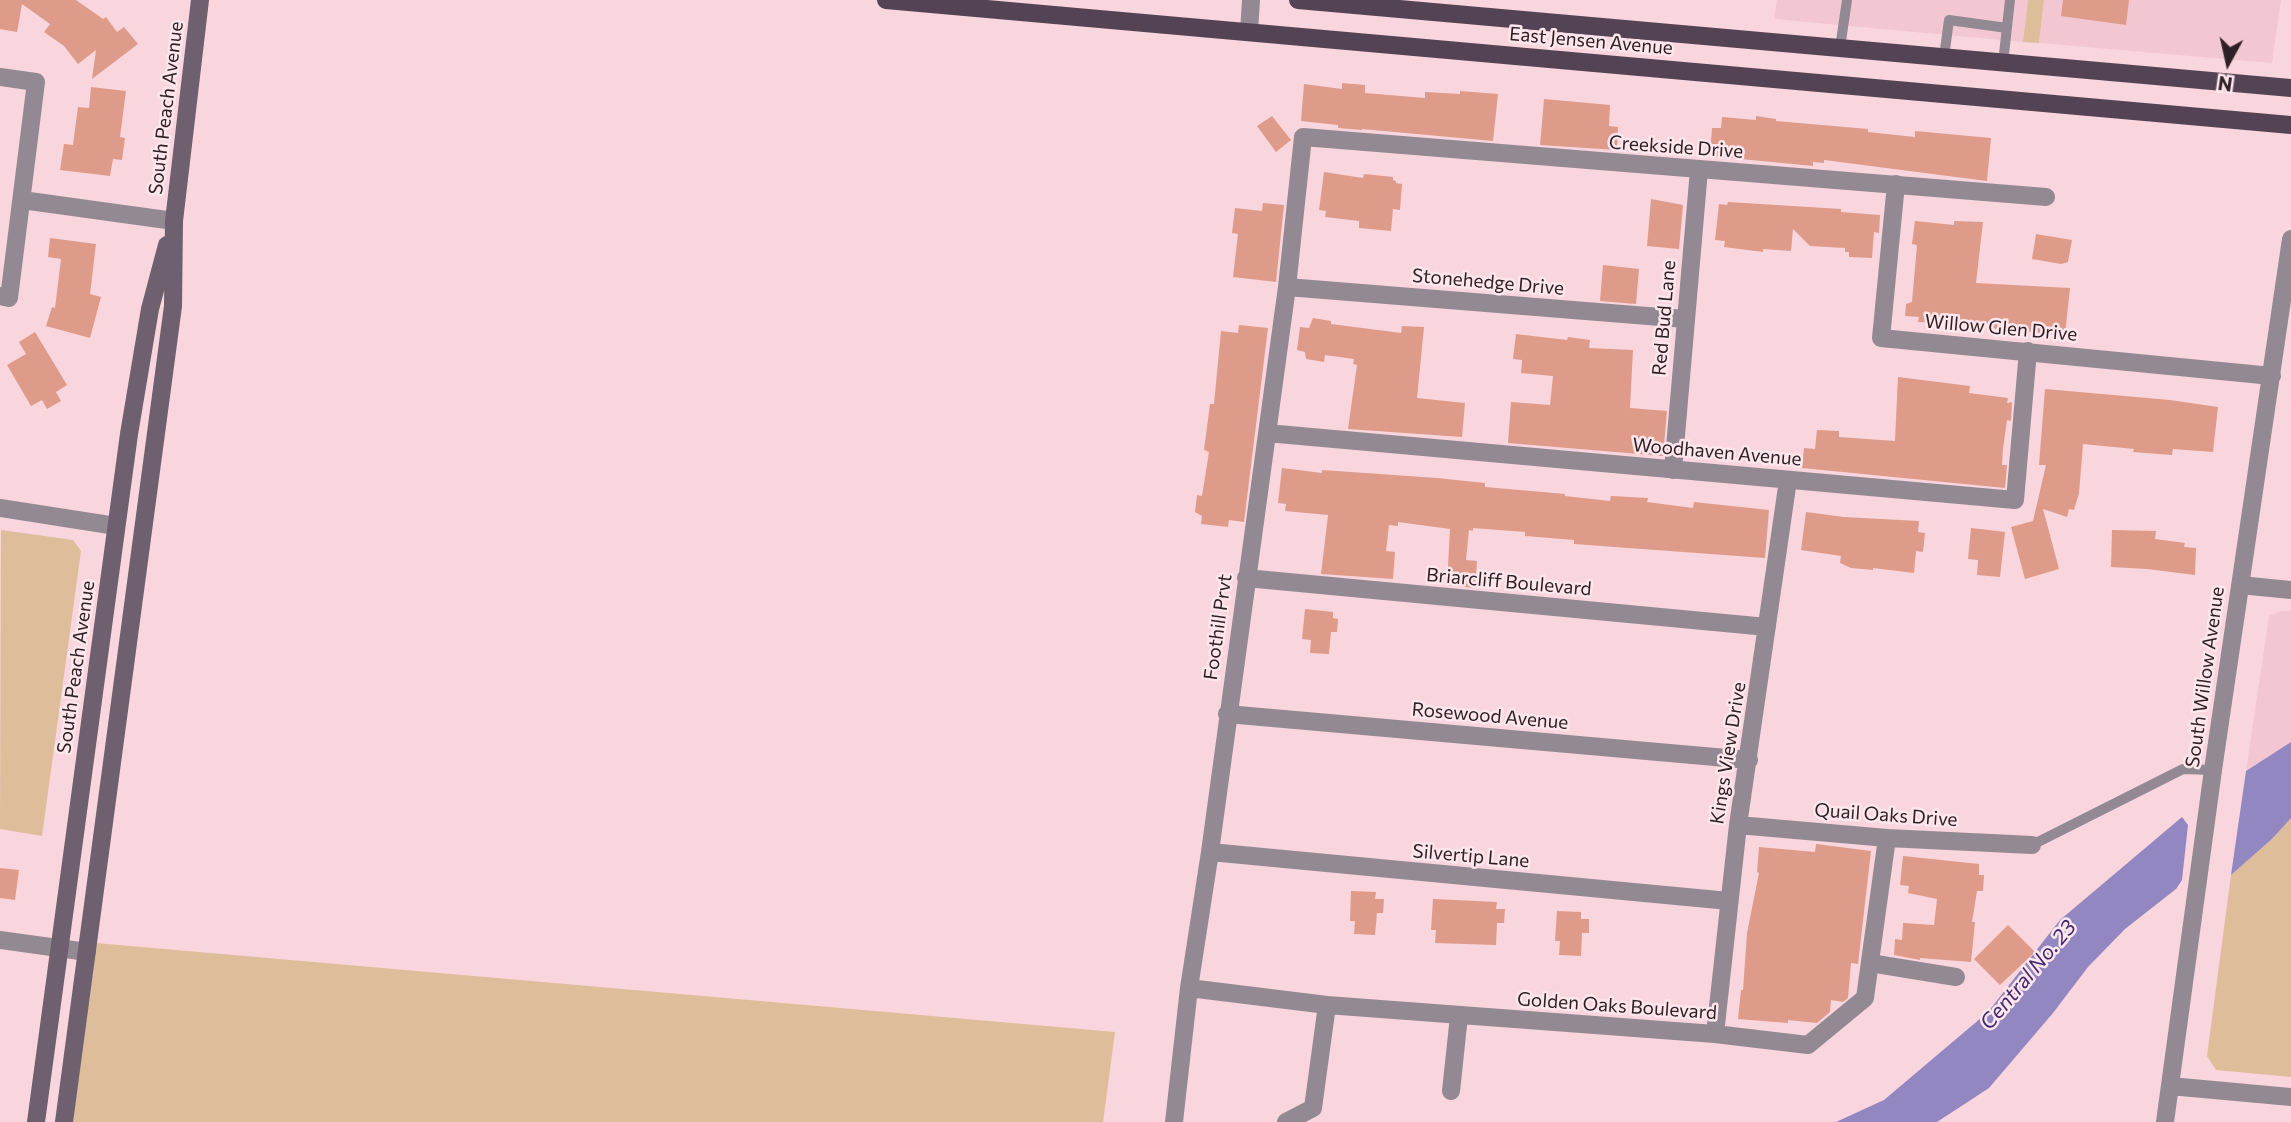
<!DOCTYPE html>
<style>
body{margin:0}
#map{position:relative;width:2291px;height:1122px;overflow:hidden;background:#f9d5de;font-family:Commissioner,sans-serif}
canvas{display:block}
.north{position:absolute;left:2193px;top:28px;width:70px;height:70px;-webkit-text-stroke:5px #fde6ec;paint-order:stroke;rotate:188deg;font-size:19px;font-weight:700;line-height:28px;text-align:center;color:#2e2125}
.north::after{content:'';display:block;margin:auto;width:24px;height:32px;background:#2e2125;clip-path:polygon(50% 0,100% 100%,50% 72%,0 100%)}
</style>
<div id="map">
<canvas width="2291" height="1122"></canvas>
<div class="north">N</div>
</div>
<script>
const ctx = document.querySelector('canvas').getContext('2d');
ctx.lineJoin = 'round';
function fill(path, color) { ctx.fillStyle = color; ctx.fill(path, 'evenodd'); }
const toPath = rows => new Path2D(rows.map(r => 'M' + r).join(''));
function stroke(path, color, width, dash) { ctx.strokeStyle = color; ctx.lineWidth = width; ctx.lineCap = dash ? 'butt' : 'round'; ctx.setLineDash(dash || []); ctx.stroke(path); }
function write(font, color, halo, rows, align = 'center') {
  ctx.font = font + ' Commissioner,sans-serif'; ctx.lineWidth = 5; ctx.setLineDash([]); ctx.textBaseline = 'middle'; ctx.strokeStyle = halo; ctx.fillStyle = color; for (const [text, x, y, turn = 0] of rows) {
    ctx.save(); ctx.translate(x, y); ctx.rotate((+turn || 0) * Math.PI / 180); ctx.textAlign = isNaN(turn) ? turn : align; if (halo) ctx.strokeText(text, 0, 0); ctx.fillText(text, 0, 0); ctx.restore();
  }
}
const built = toPath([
 [1777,0,2028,0,2023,42,1774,19],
 [2044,0,2281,0,2272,63,2039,43],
 [2281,611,2291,611,2291,742,2246,771,2269,616]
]);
const green = toPath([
 [2028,0,2044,0,2039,43,2023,42],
 [1,530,73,540,81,551,42,836,0,829],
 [2291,818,2291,1077,2216,1070,2207,1056,2231,875,2272,839],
 [96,943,1115,1032,1103,1122,72,1122]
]);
const water = toPath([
 [2291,742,2291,818,2272,839,2231,875,2246,771],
 [2182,817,2188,825,2182,880,2176,889,2125,929,2088,967,2053,1013,1989,1088,1937,1122,1836,1122,1884,1100,1988,1012,2060,920]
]);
const building = toPath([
 [0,0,76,0,103,19,106,17,117,32,124,27,138,44,92,79,96,50,78,64,64,46,44,32,50,24,22,4,17,32,0,29],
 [2063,0,2129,0,2126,25,2061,16],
 [1342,83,1365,85,1365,93,1425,98,1425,92,1460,94,1460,91,1498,94,1493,141,1362,129,1362,130,1338,128,1338,125,1301,121,1304,84,1342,89],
 [91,87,126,91,120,137,125,138,122,160,113,159,110,176,60,170,64,144,73,145,78,107,89,108],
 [1544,99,1610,105,1609,126,1618,127,1617,150,1540,145],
 [1272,116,1291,140,1276,152,1257,126],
 [1756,116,1776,119,1776,121,1868,129,1868,132,1915,137,1915,131,1991,138,1987,181,1824,160,1824,163,1813,162,1813,166,1710,156,1712,128,1721,128,1722,117,1756,120],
 [1324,172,1363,178,1364,174,1393,177,1393,180,1396,181,1396,183,1402,184,1400,210,1393,209,1391,231,1359,228,1359,221,1325,217,1326,211,1319,210],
 [1651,199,1683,205,1679,249,1647,246],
 [1728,202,1841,209,1841,212,1880,215,1879,233,1874,232,1872,258,1849,257,1849,252,1845,252,1845,248,1810,246,1793,229,1791,251,1763,249,1763,252,1724,247,1725,241,1715,240,1719,204,1727,205],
 [1263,203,1284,205,1276,282,1233,277,1238,234,1232,233,1235,208,1262,211],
 [1915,221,1954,225,1954,221,1983,222,1976,283,2070,288,2065,335,1988,328,1988,324,1918,322,1919,317,1905,316,1906,304,1912,302,1917,245,1912,244],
 [2036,234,2072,240,2068,262,2061,264,2032,259],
 [50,238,96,244,90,294,101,297,90,338,46,326,52,307,55,308,61,259,48,257],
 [1603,265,1639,269,1636,304,1600,301],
 [1313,318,1331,321,1331,324,1401,333,1402,326,1424,327,1417,398,1465,403,1462,437,1348,429,1357,365,1353,364,1354,359,1325,355,1324,362,1306,359,1305,352,1297,350,1300,327,1309,328],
 [1239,325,1268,328,1244,522,1229,520,1228,527,1201,524,1202,516,1195,512,1197,495,1202,496,1209,452,1204,450,1210,404,1214,404,1221,331,1238,333],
 [35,332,67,385,56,392,61,401,47,409,42,400,31,406,7,365,26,354,19,342],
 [1516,334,1567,340,1568,337,1590,340,1589,348,1633,350,1630,408,1667,411,1663,456,1508,443,1511,402,1550,405,1553,376,1521,373,1522,360,1513,359],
 [1898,377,1970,386,1969,393,2008,398,2007,403,2012,402,2011,421,2007,420,2003,449,2002,465,2007,465,2005,488,1802,468,1804,448,1815,449,1817,430,1839,431,1839,437,1895,441],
 [2045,389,2170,400,2218,407,2213,452,2173,449,2172,455,2133,452,2134,449,2083,444,2079,493,2074,510,2069,509,2067,517,2043,509,2059,569,2025,579,2011,527,2033,521,2046,465,2039,465],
 [1282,468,1322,473,1322,470,1437,478,1485,483,1485,487,1565,494,1565,496,1610,501,1611,496,1648,498,1647,502,1693,508,1694,502,1769,510,1765,558,1574,544,1574,540,1525,536,1525,532,1473,528,1473,531,1469,530,1466,560,1477,561,1475,588,1447,585,1450,529,1398,522,1398,526,1389,525,1386,551,1395,552,1393,579,1321,574,1328,515,1285,511,1286,504,1278,503],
 [1806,512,1844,517,1919,521,1918,532,1925,533,1923,552,1916,551,1914,573,1873,568,1873,570,1851,568,1840,563,1841,556,1801,550],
 [1971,528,2005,532,2000,577,1977,575,1978,560,1968,559],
 [2112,530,2156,531,2155,539,2185,543,2184,547,2196,548,2195,575,2147,569,2111,567],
 [1305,609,1333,612,1333,618,1338,619,1337,632,1331,632,1329,654,1310,653,1311,640,1302,639],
 [1816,844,1871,851,1858,964,1851,963,1848,998,1843,1002,1831,1000,1830,1012,1817,1023,1788,1020,1788,1023,1738,1019,1741,990,1743,990,1747,933,1759,873,1757,872,1759,847,1815,852],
 [1903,856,1979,864,1979,875,1984,875,1983,891,1977,891,1972,922,1975,922,1971,962,1920,958,1920,960,1894,955,1895,939,1902,940,1903,923,1934,925,1937,899,1908,893,1909,886,1900,885],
 [0,868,19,870,15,900,0,898],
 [1351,891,1376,892,1375,899,1384,899,1383,913,1377,913,1375,935,1354,934,1355,921,1350,921],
 [1433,899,1497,902,1496,909,1505,909,1504,923,1497,923,1496,945,1435,943,1436,930,1431,930],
 [1557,911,1581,912,1581,919,1589,919,1589,933,1582,933,1581,956,1559,955,1560,941,1555,941],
 [2008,925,2035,952,2000,985,1974,959]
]);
const lane = toPath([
 [1840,48,1847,0],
 [1944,57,1949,20,2007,28],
 [2003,63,2010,0],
 [2032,845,2183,769,2213,770]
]);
const street = toPath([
 [1249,32,1251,0],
 [0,77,36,82,9,298,0,296],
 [1896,184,1881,338,2272,376],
 [22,200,174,221],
 [1287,287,1685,319],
 [1267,433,2015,500,2028,351],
 [1673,470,1699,170],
 [0,508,116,526],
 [1246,578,1767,627],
 [2240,585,2291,590],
 [1227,714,1749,760],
 [1738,825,1887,838,2032,845],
 [1210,852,1729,901],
 [0,940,87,952],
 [1870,963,1956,977],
 [1189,988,1327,1005,1715,1034,1808,1045,1865,998,1887,838],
 [1715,1034,1738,825,1788,480],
 [2170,1086,2291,1097],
 [1451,1091,1459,1016],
 [1174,1122,1189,988,1210,852,1287,287,1303,137,2046,197],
 [1286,1122,1313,1108,1327,1005],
 [2165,1122,2213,770,2291,239]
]);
const secondary = toPath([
 [36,1122,129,434,150,309,167,245],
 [64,1122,173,306,174,221,200,0]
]);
const primary = toPath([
 [886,0,2291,125],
 [1298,0,2291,88]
]);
const streetNames = [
 ["East Jensen Avenue",1591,41,5],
 ["South Peach Avenue",166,108,-83],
 ["Creekside Drive",1676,147,4],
 ["Stonehedge Drive",1488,282,5],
 ["Red Bud Lane",1664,318,-85],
 ["Willow Glen Drive",2001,328,5],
 ["Woodhaven Avenue",1717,452,5],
 ["Briarcliff Boulevard",1509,582,5],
 ["Foothill Prvt",1218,627,-82],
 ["South Peach Avenue",76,667,-82],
 ["South Willow Avenue",2205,677,-82],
 ["Rosewood Avenue",1490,716,5],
 ["Kings View Drive",1728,753,-81],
 ["Quail Oaks Drive",1886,815,4],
 ["Silvertip Lane",1471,856,5],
 ["Golden Oaks Boulevard",1617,1006,4]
];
const waterNames = [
 ["Central No. 23",2028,975,-50]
];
fill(built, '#f3c7d2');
fill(green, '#debd9a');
fill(water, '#9287c1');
fill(building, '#df9b89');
stroke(lane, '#938993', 10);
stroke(street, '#938993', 18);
stroke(secondary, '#6e606e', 18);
stroke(primary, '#544354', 18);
write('19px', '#2e2125', '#fde6ec', streetNames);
write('italic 21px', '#3e2a70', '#fde6ec', waterNames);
</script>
